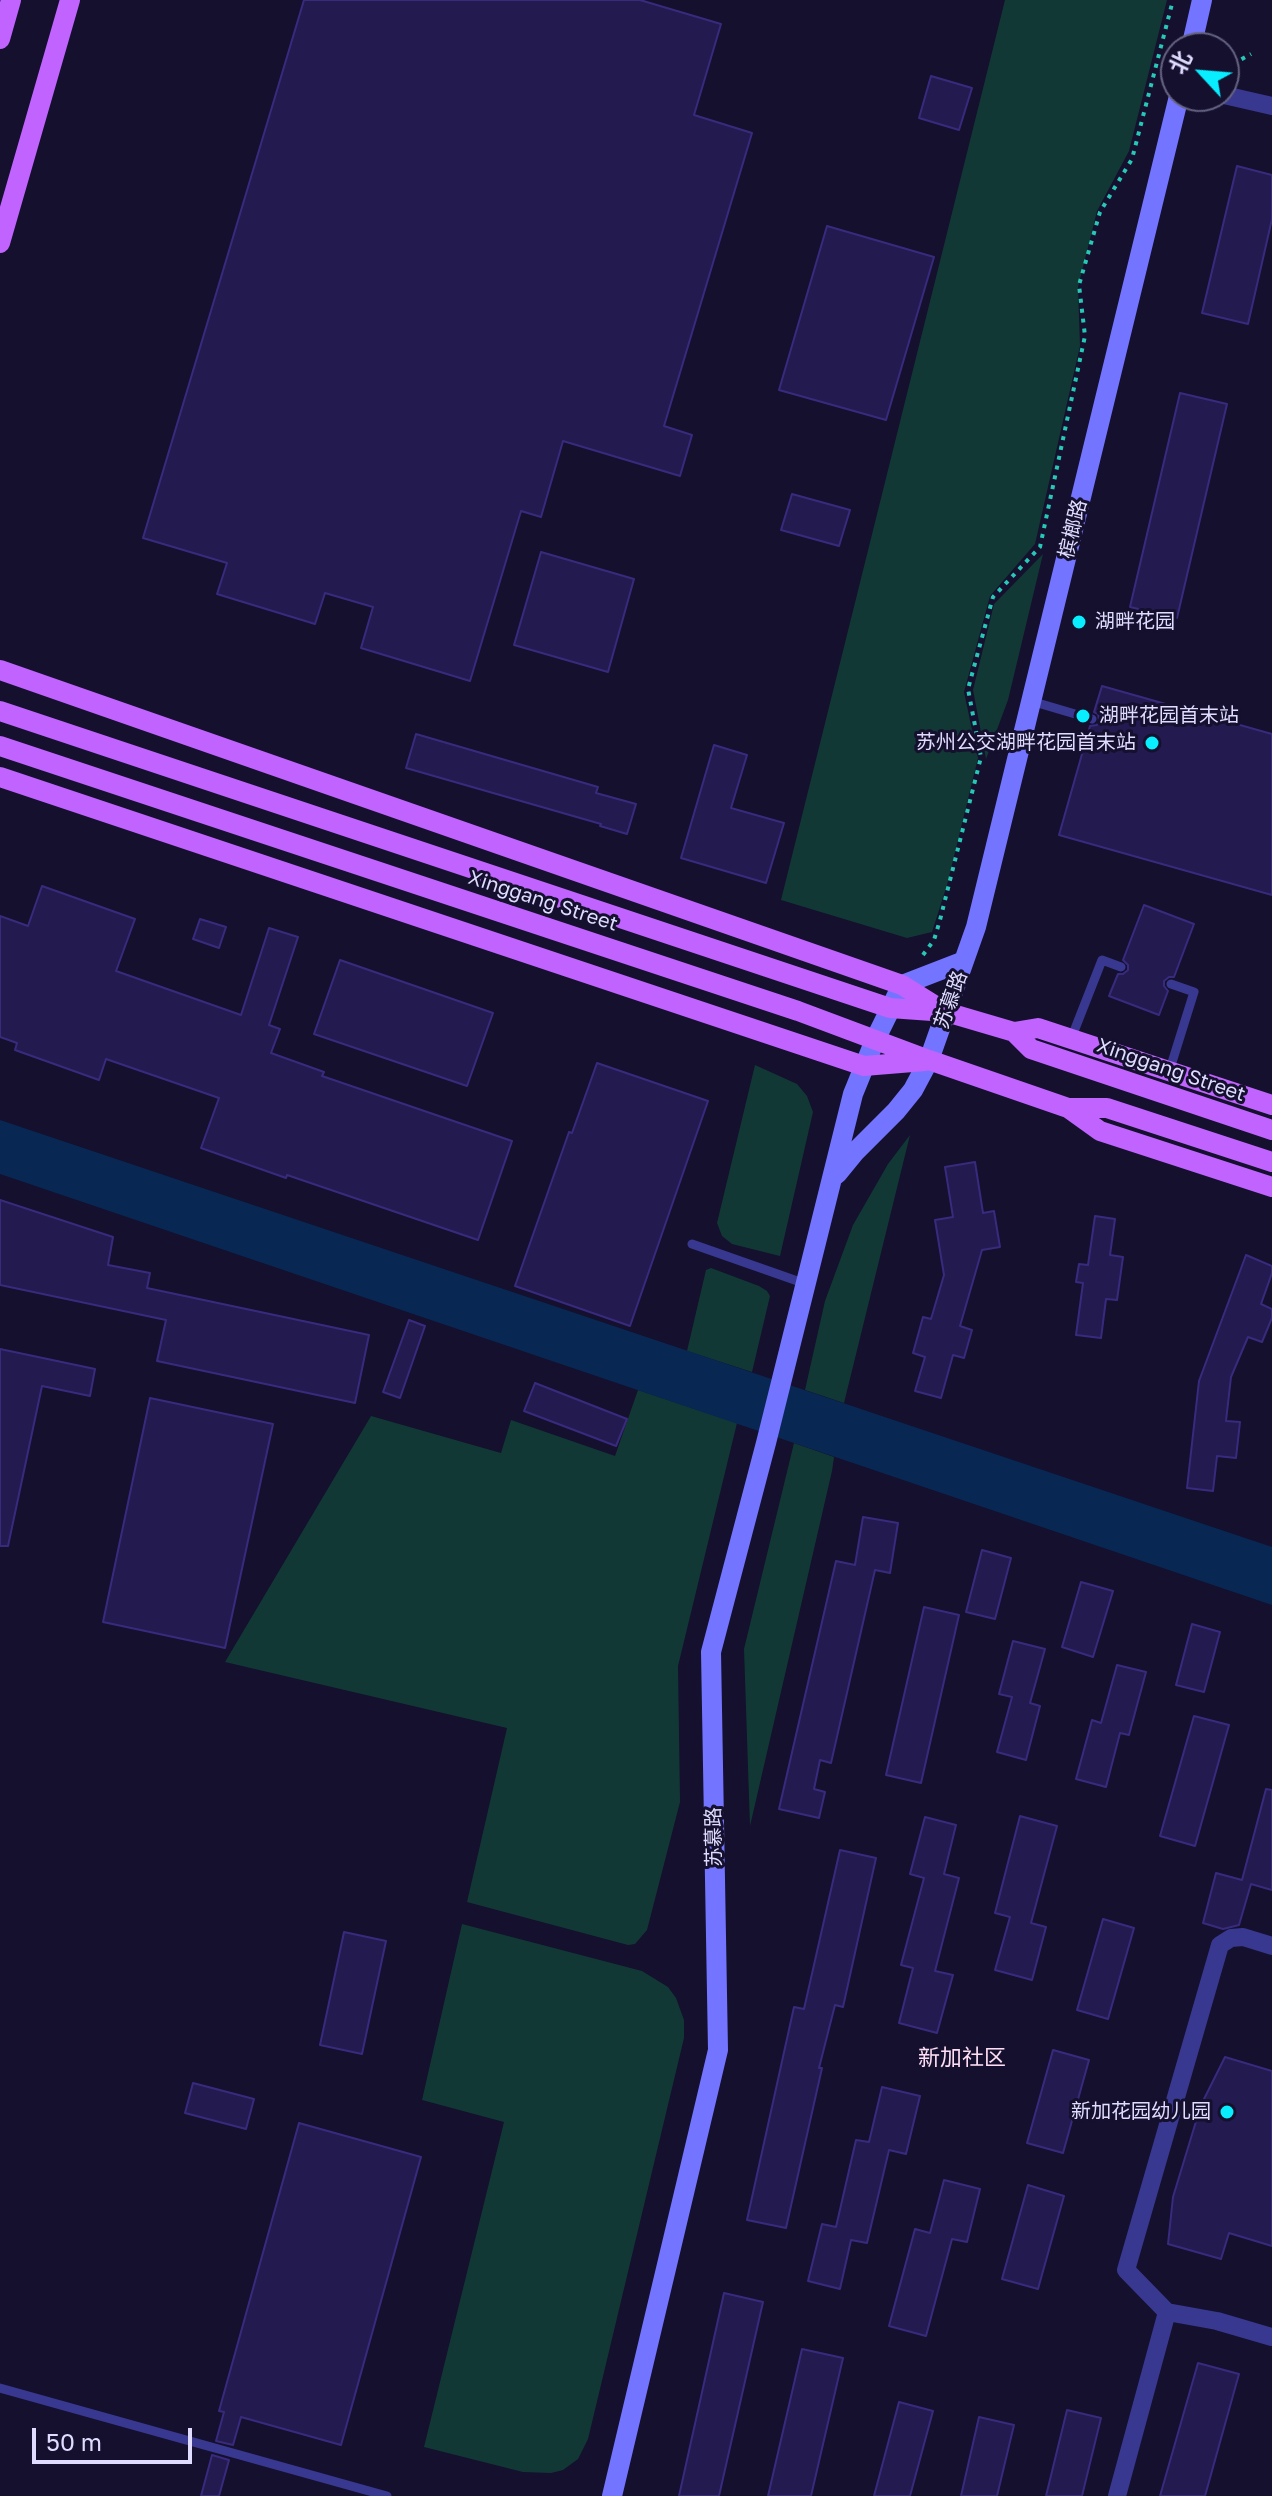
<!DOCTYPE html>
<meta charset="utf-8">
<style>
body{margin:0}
#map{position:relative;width:1272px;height:2496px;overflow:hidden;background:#14102e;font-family:"Golos Text","Noto Sans SC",sans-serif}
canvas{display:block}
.north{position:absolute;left:1160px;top:32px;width:80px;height:80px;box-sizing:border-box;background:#14102e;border:2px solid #656282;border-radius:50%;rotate:296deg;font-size:22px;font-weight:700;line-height:32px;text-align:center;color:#dfdcff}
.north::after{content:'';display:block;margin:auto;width:28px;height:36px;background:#08eeff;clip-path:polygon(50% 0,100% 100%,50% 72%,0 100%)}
.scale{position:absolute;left:32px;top:2428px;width:160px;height:36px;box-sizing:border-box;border:4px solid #dfdcff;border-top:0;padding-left:10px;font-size:24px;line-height:28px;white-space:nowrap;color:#dfdcff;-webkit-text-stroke:6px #14102e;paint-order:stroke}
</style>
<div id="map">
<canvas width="1272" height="2496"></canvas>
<div class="north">北</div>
<div class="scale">50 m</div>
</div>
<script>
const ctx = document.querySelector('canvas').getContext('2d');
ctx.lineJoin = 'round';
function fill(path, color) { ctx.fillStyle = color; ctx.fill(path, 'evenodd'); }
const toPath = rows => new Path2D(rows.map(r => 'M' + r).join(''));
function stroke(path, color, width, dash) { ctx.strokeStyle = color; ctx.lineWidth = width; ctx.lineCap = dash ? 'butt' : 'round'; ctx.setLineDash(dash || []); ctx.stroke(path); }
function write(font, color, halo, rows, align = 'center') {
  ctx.font = font + ' "Golos Text","Noto Sans SC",sans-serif'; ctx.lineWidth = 6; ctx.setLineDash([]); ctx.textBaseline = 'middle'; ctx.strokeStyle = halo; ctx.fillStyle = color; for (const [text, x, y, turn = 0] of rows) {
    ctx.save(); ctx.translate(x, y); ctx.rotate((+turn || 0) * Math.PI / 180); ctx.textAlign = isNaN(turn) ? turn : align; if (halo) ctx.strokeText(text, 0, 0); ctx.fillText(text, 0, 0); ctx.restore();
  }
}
const green = toPath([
 [1005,0,1167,0,1129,151,1097,211,1078,287,1080,346,1035,544,990,596,964,692,978,758,947,885,932,932,907,938,781,900],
 [1043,554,1008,700,986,759,973,690,994,604],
 [755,1065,797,1084,807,1096,813,1112,780,1256,732,1244,722,1236,717,1223],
 [910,1135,844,1403,805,1390,825,1301,853,1225,888,1164],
 [711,1268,759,1286,767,1291,770,1296,752,1372,687,1351,706,1270],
 [638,1390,737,1423,678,1666,680,1802,647,1930,635,1944,628,1945,467,1902,507,1728,225,1662,371,1416,501,1453,511,1420,615,1456],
 [794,1443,834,1457,832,1471,750,1826,744,1649],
 [462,1924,642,1971,668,1987,676,1998,684,2020,684,2038,588,2439,578,2459,563,2470,551,2473,523,2472,424,2447,504,2122,422,2100]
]);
const water = toPath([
 [0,1120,1272,1547,1272,1605,0,1174]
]);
const building = toPath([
 [304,0,640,0,721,24,694,115,752,133,664,426,692,435,680,476,563,441,541,517,521,511,470,681,361,648,373,607,325,593,315,624,217,594,227,563,143,538,304,0],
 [931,76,972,88,959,130,919,118,931,76],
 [1237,166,1272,175,1272,219,1248,324,1202,313,1237,166],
 [827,226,934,257,886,420,779,390,827,226],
 [1180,393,1227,404,1177,618,1130,607,1180,393],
 [792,494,850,510,839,546,781,530,792,494],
 [541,552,634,579,608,672,514,645,541,552],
 [1102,686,1272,734,1272,895,1059,835,1090,726,1097,725,1099,720,1098,714,1094,712,1102,686],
 [416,734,598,787,596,793,636,804,627,834,600,826,601,824,406,768,416,734],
 [714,745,747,755,731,808,784,823,766,883,681,858,714,745],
 [42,886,135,919,116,971,241,1015,269,928,298,937,269,1025,280,1029,271,1053,324,1072,322,1076,512,1141,478,1240,287,1175,286,1178,201,1148,219,1098,106,1059,99,1080,15,1050,17,1043,0,1037,0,916,28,926,42,886],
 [1144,905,1194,924,1174,977,1169,977,1164,981,1164,986,1168,991,1159,1015,1109,996,1118,974,1123,974,1128,970,1128,965,1123,960,1144,905],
 [200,919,226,927,219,948,193,939,200,919],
 [340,960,493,1013,467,1086,314,1034,340,960],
 [597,1063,708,1101,630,1326,515,1286,569,1132,572,1133,597,1063],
 [975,1162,983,1213,994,1211,1000,1247,982,1250,960,1326,972,1330,964,1358,953,1355,941,1398,915,1391,925,1357,913,1353,923,1317,931,1319,944,1275,935,1220,953,1217,945,1167,975,1162],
 [0,1200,113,1237,108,1265,150,1273,147,1288,369,1335,355,1403,157,1361,166,1320,0,1285,0,1200],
 [1095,1216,1115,1219,1110,1255,1123,1257,1117,1300,1106,1299,1101,1338,1076,1335,1083,1283,1076,1282,1079,1264,1088,1265,1095,1216],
 [1246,1255,1272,1266,1272,1273,1261,1304,1272,1309,1272,1318,1262,1342,1248,1337,1231,1377,1226,1421,1240,1422,1236,1458,1217,1456,1213,1491,1187,1488,1199,1381,1246,1255],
 [409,1320,425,1326,400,1398,383,1392,409,1320],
 [0,1349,95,1369,90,1396,42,1386,8,1546,0,1546,0,1349],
 [535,1383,627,1419,616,1446,524,1411,535,1383],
 [150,1398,273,1424,225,1648,103,1622,150,1398],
 [863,1517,898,1523,890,1573,875,1570,831,1763,820,1760,814,1789,825,1792,819,1818,779,1809,836,1561,855,1565,863,1517],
 [982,1550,1011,1558,995,1619,966,1612,982,1550],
 [1081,1582,1113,1591,1093,1657,1062,1647,1081,1582],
 [924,1607,959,1615,921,1783,886,1775,924,1607],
 [1192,1624,1220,1632,1204,1692,1176,1685,1192,1624],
 [1013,1641,1045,1649,1030,1703,1040,1706,1026,1760,997,1752,1012,1697,999,1694,1013,1641],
 [1117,1665,1146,1672,1129,1735,1120,1733,1106,1787,1076,1779,1092,1720,1101,1723,1117,1665],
 [1194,1716,1229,1725,1195,1846,1160,1836,1194,1716],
 [1266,1789,1272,1790,1272,1890,1251,1884,1239,1925,1223,1929,1203,1923,1216,1873,1242,1880,1266,1789],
 [1020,1816,1057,1826,1031,1923,1046,1927,1032,1980,995,1970,1010,1917,995,1913,1020,1816],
 [925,1817,956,1825,944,1874,959,1878,935,1971,953,1975,937,2033,899,2023,913,1968,901,1965,924,1878,910,1874,925,1817],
 [840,1850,876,1858,843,2007,835,2005,819,2068,822,2068,786,2228,747,2220,794,2007,804,2009,840,1850],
 [1103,1919,1134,1928,1108,2019,1077,2010,1103,1919],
 [344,1932,386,1941,362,2054,320,2045,344,1932],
 [1053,2050,1089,2060,1063,2153,1027,2143,1053,2050],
 [1225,2057,1272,2071,1272,2246,1229,2233,1221,2259,1168,2244,1173,2197,1201,2105,1225,2057],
 [193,2083,254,2099,246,2129,185,2113,193,2083],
 [882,2087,920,2096,906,2154,889,2150,867,2243,851,2240,840,2289,808,2281,822,2224,836,2227,856,2140,869,2142,882,2087],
 [299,2123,421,2157,341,2445,241,2417,233,2445,216,2441,224,2412,219,2411,299,2123],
 [944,2180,980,2189,967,2242,952,2239,926,2336,889,2326,915,2229,930,2233,944,2180],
 [1028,2185,1064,2196,1038,2289,1002,2279,1028,2185],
 [724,2293,763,2302,719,2496,679,2496,724,2293],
 [802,2349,843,2358,811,2496,768,2496,802,2349],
 [1198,2363,1239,2374,1205,2496,1160,2496,1198,2363],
 [899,2402,933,2411,910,2496,874,2496,899,2402],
 [1067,2410,1101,2418,1082,2496,1046,2496,1067,2410],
 [979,2417,1014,2425,997,2496,961,2496,979,2417],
 [212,2455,229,2460,219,2496,201,2496,212,2455]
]);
const path = toPath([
 [1224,69,1251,54],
 [923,955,934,940,940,920,981,757,968,689,993,597,1040,547,1085,336,1079,285,1100,212,1132,159,1173,0]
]);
const service = toPath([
 [1031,701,1092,719],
 [1071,1039,1102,960,1121,967],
 [1169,1072,1194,992,1171,984],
 [692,1244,806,1284],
 [0,2388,387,2496]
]);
const minor = toPath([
 [1224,95,1272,106],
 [1272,1946,1243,1937,1231,1938,1220,1945,1126,2270,1167,2312,1217,2321,1272,2337],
 [1117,2496,1167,2312]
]);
const secondary = toPath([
 [1191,48,1202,0],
 [837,1174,855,1152,896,1111,913,1090,929,1060,976,927,1179,96],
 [612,2496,718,2050,711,1652,766,1443,853,1094,875,1040,902,985,964,961]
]);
const primary = toPath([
 [0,39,11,0],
 [0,243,70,0],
 [0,670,902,985,942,1010],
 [0,711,890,1008,946,1012,1014,1032,1038,1028,1272,1105],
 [0,746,798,1011,929,1060,1068,1108,1100,1131,1272,1187],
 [0,777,864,1066,925,1061],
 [1014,1032,1031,1049,1272,1130],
 [1068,1108,1107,1108,1272,1162]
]);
const markers = [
 [1079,622,8,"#08eeff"],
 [1083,716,8,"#08eeff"],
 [1152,743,8,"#08eeff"],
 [1227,2112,8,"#08eeff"]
];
const streetNames = [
 ["槟榔路",1073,529,-76],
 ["Xinggang Street",543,901,18],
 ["苏慕路",951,1000,-70],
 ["Xinggang Street",1171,1070,19],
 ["苏慕路",714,1837,-91]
];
const poiNames = [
 ["湖畔花园",1095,622],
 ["湖畔花园首末站",1099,716],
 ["苏州公交湖畔花园首末站",1136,743,"right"],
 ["新加花园幼儿园",1211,2112,"right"]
];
const neighbourhoodNames = [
 ["新加社区",962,2058]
];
fill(green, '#123836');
fill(water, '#092753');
fill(building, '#231a50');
stroke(building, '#382b7e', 2);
stroke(path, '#28c8b9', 4, [4, 6]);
stroke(service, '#383890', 9);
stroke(minor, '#383890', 18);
stroke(secondary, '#7374ff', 20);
stroke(primary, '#c063ff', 20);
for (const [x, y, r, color] of markers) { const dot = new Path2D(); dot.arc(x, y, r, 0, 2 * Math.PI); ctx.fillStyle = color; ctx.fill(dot); stroke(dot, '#14102e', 3); }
write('20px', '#dfdcff', '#14102e', streetNames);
write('20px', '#dfdcff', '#14102e', poiNames, 'left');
write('22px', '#ffdef4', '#14102e', neighbourhoodNames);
</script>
